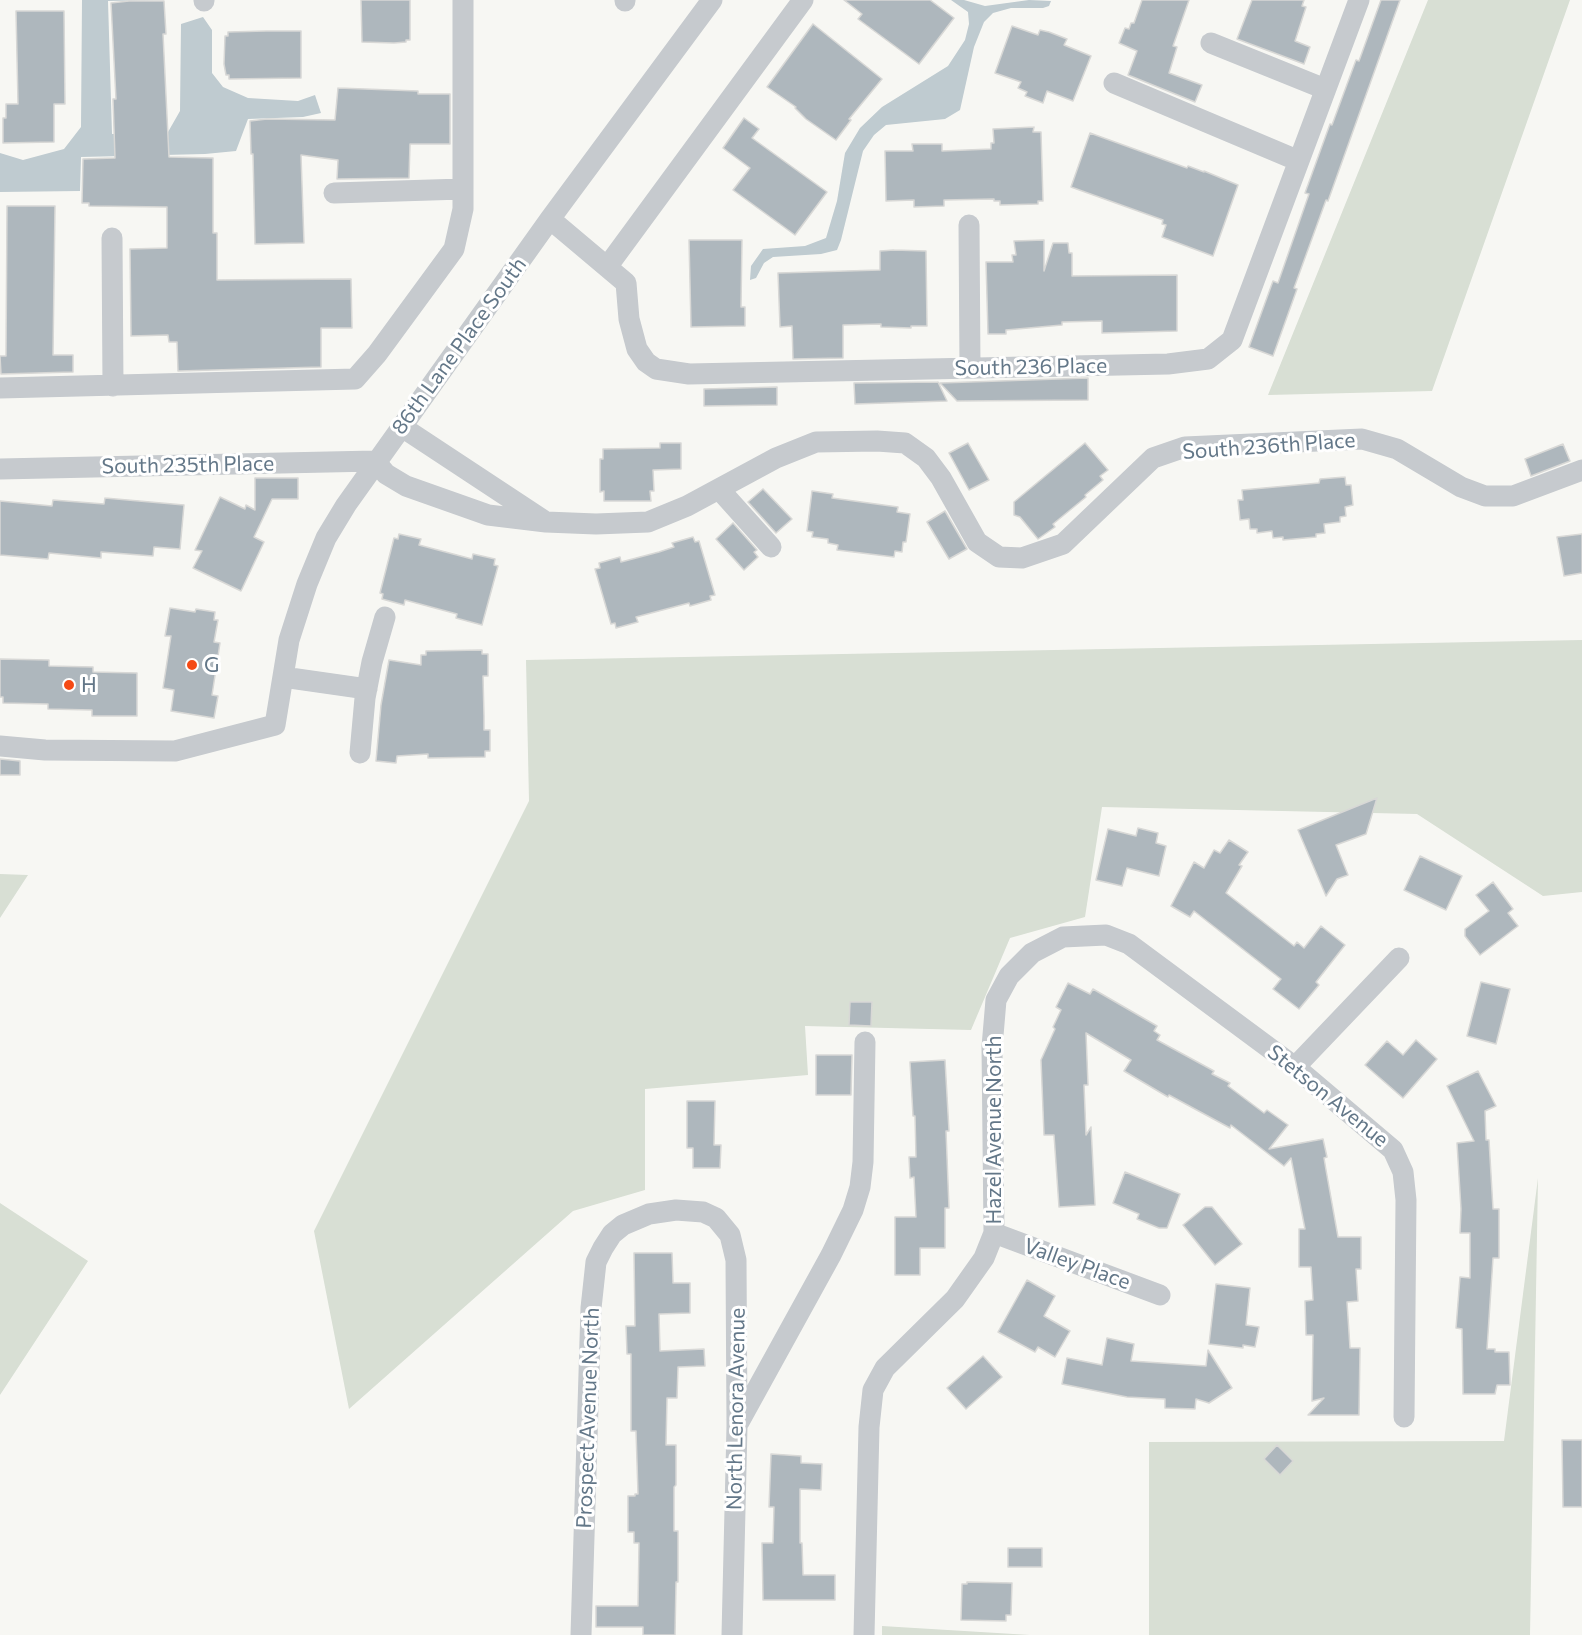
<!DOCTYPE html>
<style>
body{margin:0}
canvas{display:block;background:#f7f7f3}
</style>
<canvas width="1582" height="1635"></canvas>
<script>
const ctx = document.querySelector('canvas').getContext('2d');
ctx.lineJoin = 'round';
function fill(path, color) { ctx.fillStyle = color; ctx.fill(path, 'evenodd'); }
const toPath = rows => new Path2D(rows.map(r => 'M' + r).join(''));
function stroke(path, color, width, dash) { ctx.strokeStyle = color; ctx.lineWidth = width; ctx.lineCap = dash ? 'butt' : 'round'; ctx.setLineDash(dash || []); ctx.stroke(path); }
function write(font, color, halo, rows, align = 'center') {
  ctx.font = font + ' Commissioner,sans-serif'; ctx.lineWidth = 6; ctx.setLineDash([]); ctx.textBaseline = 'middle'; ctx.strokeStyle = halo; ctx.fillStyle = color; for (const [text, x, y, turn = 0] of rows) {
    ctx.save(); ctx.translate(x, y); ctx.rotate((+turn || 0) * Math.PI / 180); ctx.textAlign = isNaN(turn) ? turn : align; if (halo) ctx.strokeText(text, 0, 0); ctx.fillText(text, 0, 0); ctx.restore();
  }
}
const green = toPath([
 [1428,0,1570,0,1432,391,1268,395],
 [1582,640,1582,892,1543,896,1417,814,1102,807,1085,917,1010,938,971,1030,805,1026,808,1075,645,1089,645,1190,573,1211,349,1409,314,1231,529,801,526,660],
 [0,874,28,875,0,918],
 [1538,1178,1530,1635,1149,1635,1149,1442,1504,1441],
 [0,1203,88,1261,0,1395],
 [882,1626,1030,1635,882,1635]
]);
const water = toPath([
 [82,0,154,0,108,1,112,134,168,132,180,111,181,24,203,17,212,30,212,73,223,87,248,98,298,101,315,95,321,113,303,117,248,119,236,151,205,154,81,157,80,191,0,192,0,153,23,160,64,149,81,127],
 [951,0,964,0,985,6,1029,0,1051,1,1049,6,1043,8,1011,8,993,13,984,22,974,47,960,110,945,119,886,125,874,135,863,151,841,240,837,250,821,254,773,257,764,263,756,278,750,280,751,266,763,249,805,246,826,238,837,201,845,153,860,128,882,107,948,66,965,40,969,24,968,12]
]);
const building = toPath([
 [361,0,410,0,410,40,406,40,406,42,394,43,362,42,361,0],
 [844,0,930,0,954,18,919,64,858,19,862,14,844,0],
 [1142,0,1189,0,1173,46,1177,47,1169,73,1202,85,1195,102,1128,75,1137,51,1119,43,1125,28,1129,29,1131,23,1134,23,1142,0],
 [1252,0,1304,0,1302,6,1306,7,1295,41,1310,47,1304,64,1237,39,1252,0],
 [1381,0,1400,0,1328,201,1326,200,1294,288,1297,289,1273,356,1249,347,1273,281,1278,283,1309,194,1305,193,1330,124,1332,125,1356,60,1359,61,1381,0],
 [129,1,164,1,166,34,163,34,169,157,213,158,213,233,217,233,217,280,351,279,352,328,321,328,321,367,178,371,177,342,169,342,168,335,131,336,130,249,167,248,167,207,89,206,89,203,82,203,83,159,115,158,113,99,116,99,111,3,129,1],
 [16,11,64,11,65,104,54,104,54,142,3,143,3,118,6,118,6,104,18,104,16,11],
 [813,24,882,79,849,119,851,120,836,140,806,119,795,108,796,107,767,87,813,24],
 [1012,26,1038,35,1040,30,1049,32,1067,39,1064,45,1091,56,1073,101,1047,91,1043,103,1025,96,1027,92,1018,88,1021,82,995,73,1012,26],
 [266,31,301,31,301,78,229,79,229,75,226,75,224,64,225,36,228,36,228,32,266,31],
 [338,88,418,91,418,94,450,94,450,144,410,144,409,178,337,179,338,160,301,155,304,243,255,244,253,154,251,154,250,121,267,119,335,120,338,88],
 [744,118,759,129,752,138,827,192,795,235,733,190,750,168,723,148,744,118],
 [1034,127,1033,132,1041,132,1043,201,1038,201,1038,204,1000,205,1000,201,994,201,994,199,944,200,944,206,914,207,914,200,886,201,885,151,913,151,912,144,942,144,942,151,991,149,991,143,994,143,993,129,1034,127],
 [1090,133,1187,168,1188,166,1204,172,1204,171,1238,185,1213,256,1162,237,1166,225,1162,224,1163,220,1071,187,1090,133],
 [7,206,55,206,53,355,73,355,73,372,1,374,0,356,6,356,7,206],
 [689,240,742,240,741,307,745,307,745,326,691,327,689,240],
 [1044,240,1044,271,1053,243,1068,243,1069,253,1072,253,1072,276,1177,275,1177,331,1102,333,1102,321,1062,322,1062,325,1006,330,1006,334,988,334,986,262,1013,262,1012,255,1016,255,1014,241,1044,240],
 [894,250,926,251,927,326,911,326,911,328,881,327,881,324,843,325,843,358,793,359,792,326,780,327,778,273,880,270,880,251,894,250],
 [1088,378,1088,400,957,401,940,383,1088,378],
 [938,382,947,401,855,404,854,383,938,382],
 [777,387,777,405,704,406,704,389,777,387],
 [660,443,681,443,681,469,653,470,654,491,650,491,651,501,604,501,604,491,600,492,600,459,603,459,603,449,660,448,660,443],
 [968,443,989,480,969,490,949,453,968,443],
 [1085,443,1108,470,1100,476,1103,480,1085,495,1086,497,1053,524,1055,527,1038,539,1020,517,1014,515,1014,502,1085,443],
 [1563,444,1570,461,1531,476,1525,459,1563,444],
 [1345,477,1346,485,1351,485,1353,505,1345,507,1346,516,1340,517,1340,522,1324,524,1325,533,1316,534,1316,537,1283,540,1283,537,1273,538,1272,531,1257,533,1257,529,1250,529,1249,519,1240,520,1238,500,1243,500,1242,490,1319,483,1320,479,1345,477],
 [255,478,298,478,298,499,272,499,254,537,264,542,241,591,193,568,202,551,195,550,220,497,245,509,246,505,255,510,255,478],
 [763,489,792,519,776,533,748,502,763,489],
 [812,491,833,494,832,498,898,507,897,512,910,514,906,542,903,542,902,552,895,551,894,557,837,550,838,545,828,543,828,539,812,537,813,532,807,531,812,491],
 [105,498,184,505,180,549,154,547,153,556,101,552,101,558,49,553,48,559,0,555,0,501,52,506,53,500,104,504,105,498],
 [945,511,967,549,949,559,927,522,945,511],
 [733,523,757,550,754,552,758,557,744,570,716,539,733,523],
 [399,534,421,539,419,545,472,559,473,554,495,559,494,565,498,566,482,625,456,618,457,614,405,600,404,605,382,599,383,594,380,593,394,538,398,539,399,534],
 [1582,534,1582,573,1564,576,1557,537,1582,534],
 [693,537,695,542,699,541,715,595,710,596,711,600,690,606,689,603,636,617,638,622,616,628,615,623,611,624,595,569,600,568,599,563,620,557,621,562,659,552,674,547,672,543,693,537],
 [170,608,195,612,196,609,215,612,214,620,218,620,214,642,220,643,212,695,218,696,214,718,171,711,174,690,163,688,171,636,165,636,170,608],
 [482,650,482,654,488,654,488,676,483,676,484,716,484,730,490,730,490,751,485,751,485,757,428,758,428,754,397,756,396,763,376,761,381,705,389,660,421,665,421,655,426,655,426,651,482,650],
 [0,659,49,660,49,666,93,667,93,672,137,673,137,716,92,716,92,710,48,709,48,704,3,703,3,697,0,697,0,659],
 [0,759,20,761,20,775,0,775,0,759],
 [1377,798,1366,834,1336,845,1348,875,1337,879,1326,896,1298,830,1377,798],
 [1138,828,1158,833,1156,843,1166,846,1159,876,1127,868,1122,886,1096,880,1108,829,1136,836,1138,828],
 [1229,840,1248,852,1239,865,1242,866,1226,893,1294,946,1297,942,1304,948,1321,926,1345,945,1316,982,1319,985,1299,1009,1273,989,1281,979,1194,911,1190,917,1171,906,1194,862,1204,868,1214,850,1220,853,1229,840],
 [1420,856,1462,876,1446,910,1404,890,1420,856],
 [1493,882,1513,909,1508,913,1518,926,1480,955,1465,936,1465,929,1489,911,1476,895,1493,882],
 [1481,982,1510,989,1496,1044,1467,1036,1481,982],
 [1068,983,1090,994,1093,989,1157,1026,1154,1031,1160,1035,1157,1040,1214,1071,1212,1074,1230,1083,1228,1086,1264,1113,1267,1110,1288,1125,1269,1149,1323,1139,1327,1157,1324,1158,1326,1170,1338,1237,1361,1237,1361,1269,1356,1269,1358,1301,1347,1302,1350,1348,1360,1348,1359,1415,1308,1415,1324,1398,1312,1401,1313,1335,1306,1335,1305,1301,1313,1300,1311,1267,1299,1267,1299,1229,1305,1229,1291,1158,1284,1166,1231,1125,1230,1128,1169,1095,1168,1097,1124,1071,1131,1060,1086,1033,1088,1085,1084,1085,1086,1135,1091,1127,1095,1205,1059,1207,1054,1135,1044,1135,1041,1060,1055,1029,1053,1027,1061,1010,1056,1007,1068,983],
 [850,1002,872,1002,871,1026,849,1025,850,1002],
 [1416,1040,1437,1059,1403,1098,1365,1065,1387,1041,1403,1055,1416,1040],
 [816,1055,852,1055,851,1095,816,1095,816,1055],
 [945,1060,949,1131,946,1131,949,1208,945,1208,945,1248,920,1248,920,1275,895,1275,895,1217,916,1217,914,1177,910,1178,909,1157,916,1157,915,1116,913,1116,910,1062,945,1060],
 [1478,1071,1496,1106,1485,1111,1486,1140,1489,1140,1493,1209,1499,1209,1499,1258,1493,1258,1487,1349,1495,1349,1495,1352,1509,1352,1510,1385,1497,1385,1495,1394,1463,1394,1462,1329,1456,1328,1460,1277,1470,1278,1470,1233,1460,1233,1461,1209,1457,1143,1474,1141,1447,1086,1478,1071],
 [687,1101,715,1101,714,1145,721,1145,720,1168,693,1168,693,1148,687,1148,687,1101],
 [1125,1172,1180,1194,1167,1228,1159,1228,1137,1219,1139,1214,1113,1203,1125,1172],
 [1205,1207,1212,1207,1242,1244,1215,1265,1183,1225,1205,1207],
 [634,1253,672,1253,673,1283,690,1283,690,1313,659,1314,660,1351,704,1349,705,1366,678,1367,677,1398,667,1398,666,1445,676,1445,676,1485,674,1487,674,1531,678,1531,678,1582,676,1582,675,1635,643,1635,643,1627,596,1627,596,1606,638,1606,639,1543,634,1543,634,1532,628,1532,628,1496,635,1496,635,1494,638,1494,636,1431,631,1431,631,1354,627,1354,626,1326,635,1326,634,1253],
 [1027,1280,1055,1296,1044,1316,1070,1331,1055,1357,1038,1347,1035,1352,998,1332,1027,1280],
 [1216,1284,1250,1288,1246,1325,1259,1327,1255,1347,1243,1345,1243,1348,1209,1344,1216,1284],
 [1107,1338,1134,1344,1131,1361,1206,1366,1208,1350,1232,1388,1209,1403,1196,1399,1195,1409,1165,1408,1165,1399,1127,1397,1062,1384,1067,1358,1102,1365,1107,1338],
 [983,1356,1002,1377,966,1409,947,1388,983,1356],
 [1562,1440,1582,1440,1582,1507,1563,1507,1562,1440],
 [1277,1445,1293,1461,1280,1475,1264,1459,1277,1445],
 [771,1454,801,1456,801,1463,822,1464,821,1490,800,1489,800,1543,802,1543,803,1575,835,1575,835,1600,763,1600,762,1543,773,1543,774,1507,769,1507,771,1454],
 [1008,1548,1042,1548,1042,1567,1008,1567,1008,1548],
 [967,1582,1012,1583,1011,1615,1006,1615,1006,1621,961,1620,962,1584,967,1584,967,1582]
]);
const minor = toPath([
 [204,0,204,1],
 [625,1,625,0],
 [1211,43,1325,89],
 [1114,83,1299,161],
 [334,193,463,189],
 [550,219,626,283,629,319,637,349,646,362,656,369,689,374,1168,364,1208,359,1232,340,1359,0],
 [969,225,970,368],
 [112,238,113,386],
 [607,267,803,0],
 [0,388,355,379,377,354,454,249,463,209,463,0],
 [402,427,543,520],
 [0,469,375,461,386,474,406,486,488,515,546,522,596,524,648,522,687,506,776,458,816,442,877,441,905,443,926,458,941,478,977,542,999,557,1022,558,1063,544,1153,458,1185,447,1362,439,1397,449,1461,487,1485,496,1513,496,1582,470],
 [719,489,771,547],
 [283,677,367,689],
 [0,746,45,750,175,751,275,725,289,640,307,584,326,538,346,505,550,219,712,0],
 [360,753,365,698,372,662,385,617],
 [1295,1067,1399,958],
 [994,1233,1160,1295],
 [739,1422,831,1255,853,1210,860,1187,863,1162,865,1042],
 [581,1635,591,1308,596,1262,603,1248,612,1234,623,1225,649,1214,676,1210,703,1212,716,1218,730,1235,736,1260,737,1426,732,1635],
 [864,1635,869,1427,873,1390,885,1368,955,1299,984,1258,994,1233,992,1047,996,1000,1009,976,1032,953,1063,937,1106,935,1129,944,1295,1067,1393,1150,1403,1172,1406,1200,1404,1417]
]);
const markers = [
 [192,665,6,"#f54a15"],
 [69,685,6,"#f54a15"]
];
const streetNames = [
 ["86th Lane Place South",459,346,-54],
 ["South 236 Place",1031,367,-1],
 ["South 236th Place",1269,446,-4],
 ["South 235th Place",188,465,-1],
 ["Stetson Avenue",1328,1096,39],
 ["Hazel Avenue North",994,1130,-90],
 ["Valley Place",1077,1264,20],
 ["North Lenora Avenue",736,1409,-89],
 ["Prospect Avenue North",588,1418,-88]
];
const poiNames = [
 ["G",204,665],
 ["H",81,685]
];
fill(green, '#d8dfd4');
fill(water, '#bfcbd0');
fill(building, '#aeb7bd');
stroke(building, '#d8d8d6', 1.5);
stroke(minor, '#c6cace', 21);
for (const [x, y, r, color] of markers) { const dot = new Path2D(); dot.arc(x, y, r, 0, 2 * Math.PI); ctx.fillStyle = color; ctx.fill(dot); stroke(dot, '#fff', 2); }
write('21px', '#637788', '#fff', streetNames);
write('21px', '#637788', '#fff', poiNames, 'left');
</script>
